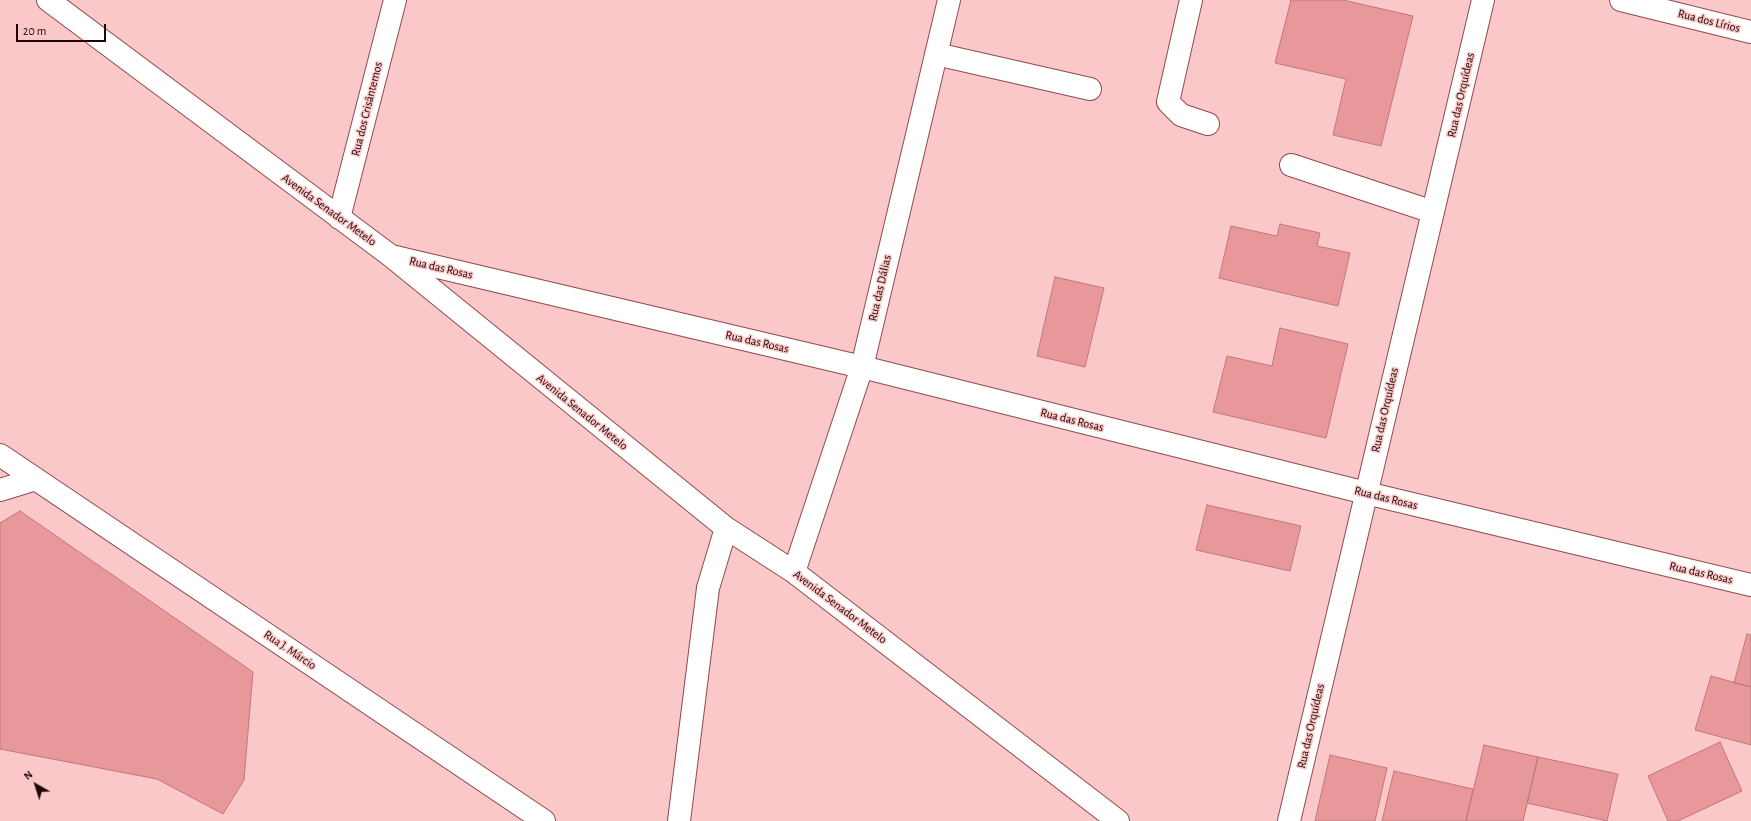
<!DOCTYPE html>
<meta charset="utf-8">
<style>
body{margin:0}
#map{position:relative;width:1751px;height:821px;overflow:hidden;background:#fac8c8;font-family:"Alegreya Sans",sans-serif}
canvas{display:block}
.north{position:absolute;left:16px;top:765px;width:40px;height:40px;-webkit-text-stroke:3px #fac8c8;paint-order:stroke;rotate:321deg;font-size:11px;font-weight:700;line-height:16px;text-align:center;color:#200507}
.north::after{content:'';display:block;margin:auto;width:14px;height:18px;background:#200507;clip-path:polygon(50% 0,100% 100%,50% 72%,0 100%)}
.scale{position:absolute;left:16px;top:24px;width:90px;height:18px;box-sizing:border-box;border:2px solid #200507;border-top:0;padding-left:5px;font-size:12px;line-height:14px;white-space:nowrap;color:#200507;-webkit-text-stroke:3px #fac8c8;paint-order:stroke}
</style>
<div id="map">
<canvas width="1751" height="821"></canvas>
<div class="north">N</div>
<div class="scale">20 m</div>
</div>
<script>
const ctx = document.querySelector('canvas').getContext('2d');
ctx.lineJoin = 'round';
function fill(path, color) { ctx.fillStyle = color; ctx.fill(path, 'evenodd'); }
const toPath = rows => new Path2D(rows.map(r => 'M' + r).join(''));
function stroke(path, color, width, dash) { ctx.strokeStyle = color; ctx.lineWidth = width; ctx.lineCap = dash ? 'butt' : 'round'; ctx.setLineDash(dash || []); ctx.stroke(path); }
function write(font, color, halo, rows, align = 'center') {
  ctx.font = font + ' "Alegreya Sans",sans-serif'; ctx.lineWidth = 3; ctx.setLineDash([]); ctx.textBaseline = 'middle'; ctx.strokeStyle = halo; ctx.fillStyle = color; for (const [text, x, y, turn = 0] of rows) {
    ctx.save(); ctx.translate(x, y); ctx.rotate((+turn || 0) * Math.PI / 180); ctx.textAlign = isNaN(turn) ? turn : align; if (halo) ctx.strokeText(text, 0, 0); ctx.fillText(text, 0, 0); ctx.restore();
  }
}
const building = toPath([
 [1291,0,1343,0,1413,16,1381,146,1333,135,1346,79,1275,63,1291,0],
 [1280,224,1320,233,1317,246,1350,253,1338,306,1219,278,1231,226,1277,236,1280,224],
 [1055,277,1104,288,1085,367,1037,356,1055,277],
 [1280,328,1348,344,1326,438,1213,412,1227,356,1272,366,1280,328],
 [1207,505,1301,526,1290,571,1196,550,1207,505],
 [20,511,253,672,244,780,223,814,157,779,0,749,0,523,20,511],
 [1747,634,1751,635,1751,687,1734,683,1747,634],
 [1711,676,1751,687,1751,745,1695,730,1711,676],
 [1720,742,1742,791,1678,821,1668,821,1648,776,1720,742],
 [1484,745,1538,757,1523,821,1466,821,1484,745],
 [1330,755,1387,768,1375,821,1315,821,1330,755],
 [1538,757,1618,774,1607,821,1527,803,1538,757],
 [1394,771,1473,789,1466,821,1382,821,1394,771]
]);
const minor = toPath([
 [48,0,391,256,726,528,794,572,1118,821],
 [1191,0,1168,102,1181,115,1208,124],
 [1621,0,1751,32],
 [936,54,1090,89],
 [1291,165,1433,212],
 [339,218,395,0],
 [391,256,862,367,1366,493,1751,585],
 [0,455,544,821],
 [0,490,36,479],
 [794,572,862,367,949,0],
 [679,821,708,588,726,528],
 [1289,821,1483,0]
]);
const streetNames = [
 ["Rua dos Lírios",1709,21,14],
 ["Rua das Orquídeas",1461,95,-77],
 ["Rua dos Crisântemos",367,109,-76],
 ["Avenida Senador Metelo",329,210,36],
 ["Rua das Rosas",441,268,13],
 ["Rua das Dálias",880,288,-77],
 ["Rua das Rosas",757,342,13],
 ["Rua das Orquídeas",1385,410,-77],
 ["Avenida Senador Metelo",582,412,39],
 ["Rua das Rosas",1072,420,14],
 ["Rua das Rosas",1386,498,14],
 ["Rua das Rosas",1701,573,13],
 ["Avenida Senador Metelo",840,607,37],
 ["Rua J. Márcio",290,650,34],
 ["Rua das Orquídeas",1311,726,-77]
];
fill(building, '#e8989a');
stroke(building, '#c37779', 1);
stroke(minor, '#914a4d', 24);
stroke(minor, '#fff', 22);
write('12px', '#200507', '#fac8c8', streetNames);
</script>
